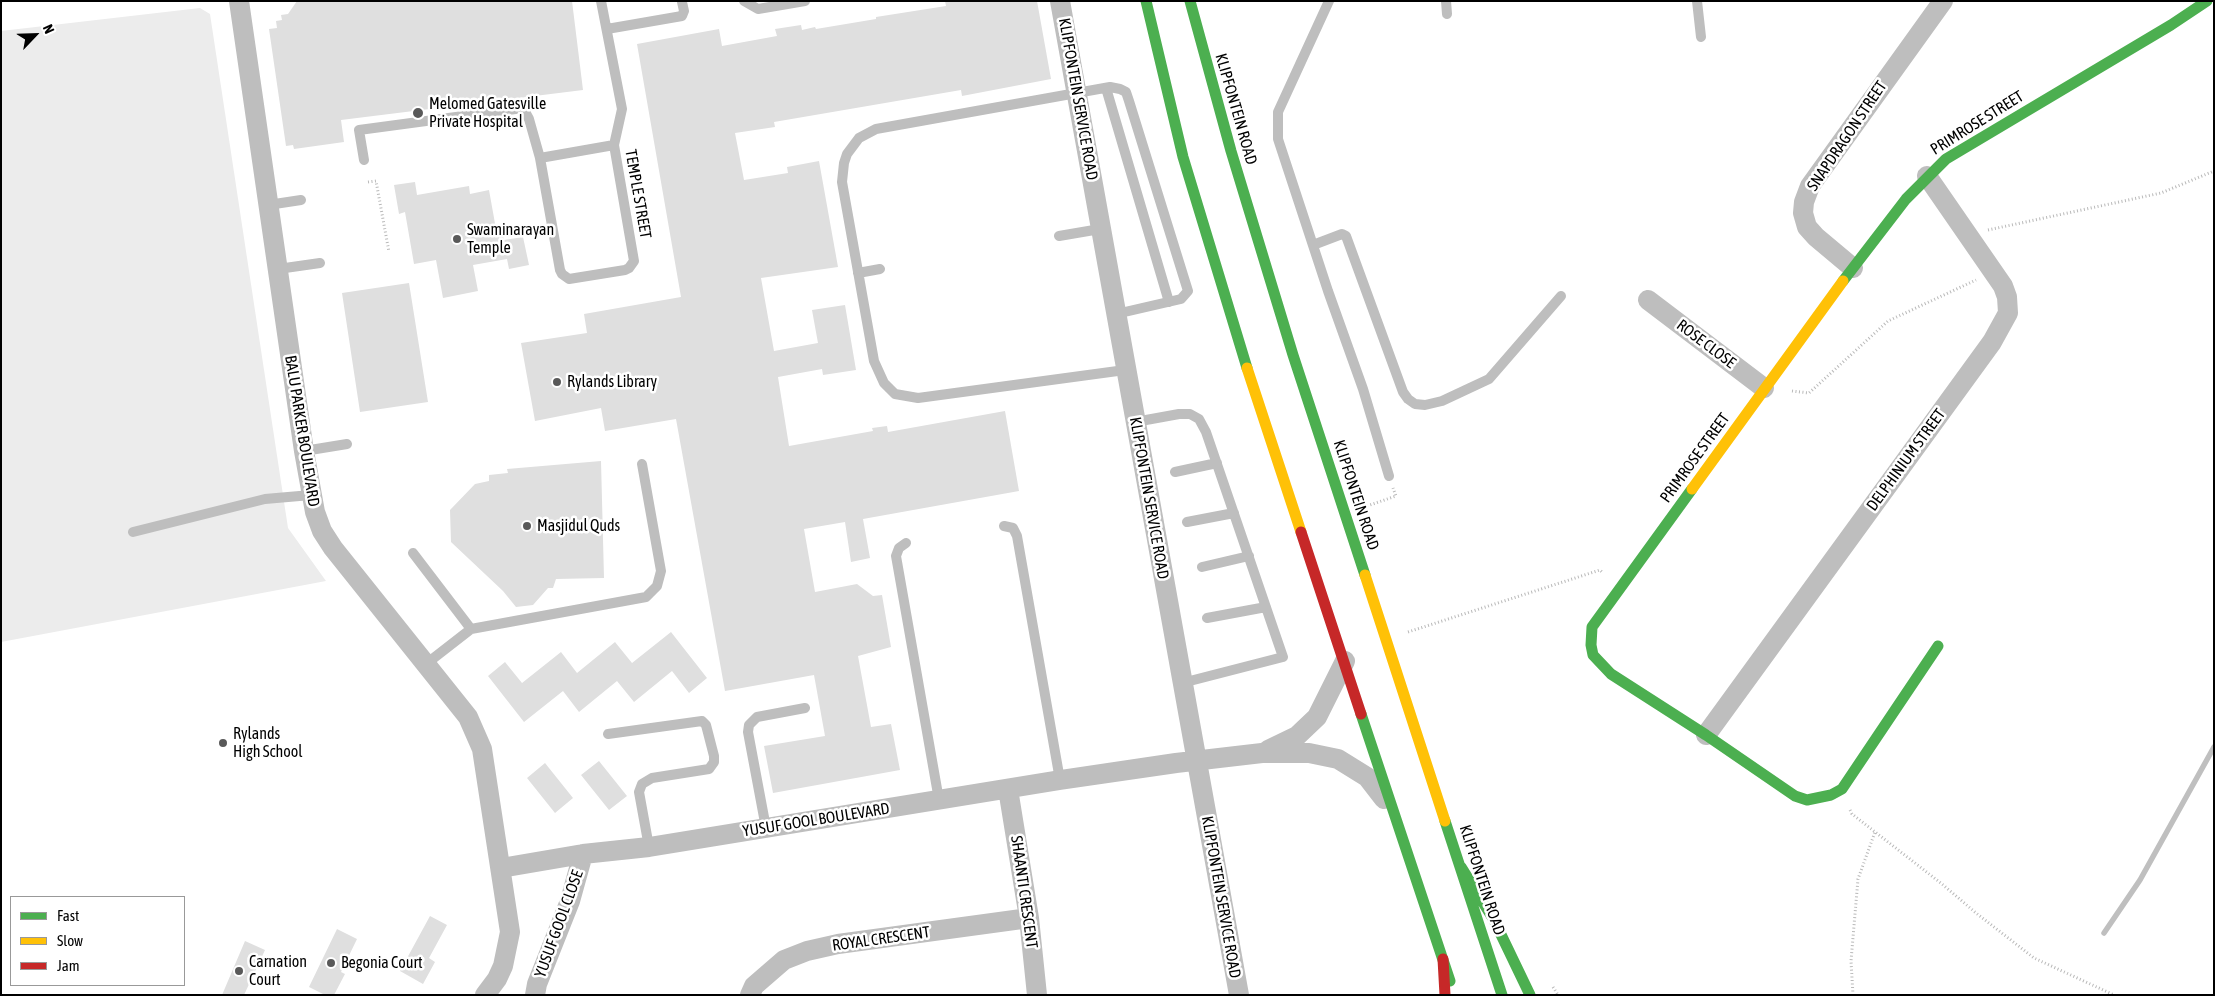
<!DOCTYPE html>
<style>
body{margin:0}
#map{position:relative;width:2215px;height:996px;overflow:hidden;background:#fff;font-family:"Asap Condensed",sans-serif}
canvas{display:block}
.frame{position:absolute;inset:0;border:2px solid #000;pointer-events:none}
.legend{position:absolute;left:10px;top:896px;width:175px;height:90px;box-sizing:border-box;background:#fff;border:1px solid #999;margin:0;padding:6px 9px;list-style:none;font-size:15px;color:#000}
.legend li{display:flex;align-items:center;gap:10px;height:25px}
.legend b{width:25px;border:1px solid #999}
.north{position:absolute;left:10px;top:10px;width:50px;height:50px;-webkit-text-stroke:4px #fff;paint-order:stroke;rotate:66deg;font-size:14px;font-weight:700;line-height:20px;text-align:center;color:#000}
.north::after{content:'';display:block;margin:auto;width:18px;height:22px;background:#000;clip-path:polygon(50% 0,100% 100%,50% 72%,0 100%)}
</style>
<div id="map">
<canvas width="2215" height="996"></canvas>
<div class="frame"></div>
<ul class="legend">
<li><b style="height:6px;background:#4caf50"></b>Fast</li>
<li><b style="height:6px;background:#ffc107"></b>Slow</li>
<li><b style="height:6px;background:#c62828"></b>Jam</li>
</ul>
<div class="north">N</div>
</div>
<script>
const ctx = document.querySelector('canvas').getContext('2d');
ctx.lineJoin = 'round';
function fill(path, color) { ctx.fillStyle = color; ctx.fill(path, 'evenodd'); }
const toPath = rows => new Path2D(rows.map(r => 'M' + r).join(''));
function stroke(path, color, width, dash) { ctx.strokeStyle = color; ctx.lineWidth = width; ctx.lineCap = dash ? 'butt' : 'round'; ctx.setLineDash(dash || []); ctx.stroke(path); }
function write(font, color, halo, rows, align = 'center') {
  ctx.font = font + ' "Asap Condensed",sans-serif'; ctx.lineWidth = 5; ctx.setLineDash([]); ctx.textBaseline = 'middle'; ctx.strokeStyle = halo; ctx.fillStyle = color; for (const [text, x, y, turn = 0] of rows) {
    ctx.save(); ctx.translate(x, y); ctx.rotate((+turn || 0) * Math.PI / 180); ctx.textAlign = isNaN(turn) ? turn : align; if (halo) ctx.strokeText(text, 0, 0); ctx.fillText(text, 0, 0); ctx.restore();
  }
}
const green = toPath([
 [200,8,210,14,288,528,326,581,1,642,1,31]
]);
const stream = toPath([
 [2104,933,2140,880,2214,747]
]);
const building = toPath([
 [297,1,572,1,583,90,341,120,344,142,294,149,293,145,286,146,269,29,277,28,276,21,282,20,281,15,288,14],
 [945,1,1037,1,1051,79,962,96,961,90,774,122,775,127,735,133,744,180,788,173,787,167,819,161,838,267,761,278,774,351,818,343,812,310,845,305,856,370,823,375,822,369,778,377,789,446,873,431,872,428,887,426,888,432,1005,411,1019,491,863,519,870,558,851,562,845,522,804,529,815,592,857,584,873,596,882,595,891,647,858,656,871,727,891,724,900,770,773,793,764,746,825,736,814,675,725,691,676,419,605,431,601,408,535,421,521,343,587,333,584,314,681,297,637,44,719,29,722,46,777,36,775,29,801,25,802,30,815,27,816,29,876,19,876,17,946,6],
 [415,182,417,195,469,186,470,194,489,190,496,229,502,228,504,240,523,237,529,265,509,269,507,259,473,265,478,291,443,298,436,260,414,264,405,212,399,214,394,185],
 [409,283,428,402,360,412,342,293],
 [601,461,604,578,556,579,553,588,548,588,533,605,516,607,503,591,451,542,450,510,475,484,489,481,489,475,508,473,507,469],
 [671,632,707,678,689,693,672,671,634,702,617,681,579,712,563,691,524,722,488,676,505,662,522,683,561,652,577,673,615,642,632,663],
 [599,761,627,796,609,810,581,775],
 [545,763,573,798,555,813,527,778],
 [430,916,447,925,429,958,435,962,423,984,400,971],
 [337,929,357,939,341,972,345,974,334,995,325,995,309,987],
 [245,941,265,950,244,995,222,995]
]);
const path = toPath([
 [368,182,376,181,389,252],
 [1988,230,2161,193,2214,171],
 [1792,391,1809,393,1888,321,1976,280],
 [1367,506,1396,496,1393,488],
 [1408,632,1600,570,1603,573],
 [1850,810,1852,814,1942,884,1976,913,2034,958,2114,995],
 [1553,987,1558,995],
 [1853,995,1851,961,1858,879,1875,832]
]);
const lane = toPath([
 [601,1,622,109,614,145,634,261,629,268,625,270,569,279,562,274,560,270,540,158,614,145],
 [744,1,758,9,805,1],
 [1329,1,1278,112,1278,139,1328,291,1363,389,1389,476],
 [1446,1,1447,14],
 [1697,1,1701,37],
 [607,29,682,16,684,11,682,2],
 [1106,88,1169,302],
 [364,160,359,130,523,108,529,119,540,158],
 [268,205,301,200],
 [1059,236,1100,229],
 [1313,245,1342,234,1346,236,1403,392,1408,399,1415,404,1425,405,1442,401,1489,379,1561,296],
 [278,269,320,263],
 [858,273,880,269],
 [1116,314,1181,299,1188,291,1129,101,1126,92,1120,89,1110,87,876,129,859,138,847,154,844,163,842,182,874,361,884,383,895,394,918,398,1125,370],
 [1135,422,1179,414,1190,414,1199,419,1206,432,1283,657,1182,683],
 [304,451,347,444],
 [1175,472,1217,463],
 [1187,522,1234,513],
 [1004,526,1013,528,1017,536,1060,780],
 [133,532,265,499,311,495],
 [906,543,899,548,896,556,939,800],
 [413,553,471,629,646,597,657,586,661,571,642,464],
 [1202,567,1249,556],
 [1207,618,1266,607],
 [426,664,471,629],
 [608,734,702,721,706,725,714,756,714,762,709,769,652,778,642,784,639,792,649,847],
 [766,828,748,732,749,725,757,717,805,708]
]);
const street = toPath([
 [239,1,304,451,315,512,322,531,333,548,468,717,482,749,510,932,503,966,497,979,485,995],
 [1060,1,1239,995],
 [1853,268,1816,237,1807,227,1803,213,1804,202,1810,186,1943,1],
 [1648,300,1764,388],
 [1706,735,1992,342,2008,313,2007,297,2003,286,1927,176],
 [1268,750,1297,736,1317,717,1345,661],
 [1008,789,1029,918,1037,995],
 [501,868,583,854,649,847,1060,780,1176,763,1262,753,1309,753,1338,759,1367,777,1384,799],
 [535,995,537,984,570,901,583,854],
 [750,995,754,986,784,960,807,951,838,944,1029,918]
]);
const fast = toPath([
 [1146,1,1183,157,1247,368],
 [1190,1,1231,151,1293,355,1365,575],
 [1843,281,1906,199,1946,159,2171,25,2207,1],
 [1692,489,1592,627,1591,645,1593,655,1611,674,1706,735,1795,796,1807,800,1831,795,1842,789,1938,646],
 [1361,714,1450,981],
 [1445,821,1502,995],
 [1461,867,1494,920,1530,995]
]);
const slow = toPath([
 [1247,368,1301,532],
 [1692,489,1843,281],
 [1365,575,1445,821]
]);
const jam = toPath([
 [1301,532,1361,714],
 [1443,959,1445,995]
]);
const markers = [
 [418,113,6,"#595959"],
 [457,239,5,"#595959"],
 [557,382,5,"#595959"],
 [527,526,5,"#595959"],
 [223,743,5,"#595959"],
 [331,963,5,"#595959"],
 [239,971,5,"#595959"]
];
const streetNames = [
 ["KLIPFONTEIN SERVICE ROAD",1078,99,80],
 ["KLIPFONTEIN ROAD",1236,109,74],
 ["PRIMROSE STREET",1977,123,-32],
 ["SNAPDRAGON STREET",1847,136,-56],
 ["TEMPLE STREET",638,194,80],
 ["ROSE CLOSE",1706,344,37],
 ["BALU PARKER BOULEVARD",302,431,81],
 ["PRIMROSE STREET",1695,458,-54],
 ["DELPHINIUM STREET",1906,460,-54],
 ["KLIPFONTEIN ROAD",1356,495,72],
 ["KLIPFONTEIN SERVICE ROAD",1149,498,80],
 ["YUSUF GOOL BOULEVARD",816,820,-9],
 ["KLIPFONTEIN ROAD",1482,880,72],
 ["SHAANTI CRESCENT",1024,892,82],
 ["KLIPFONTEIN SERVICE ROAD",1221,897,80],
 ["YUSUF GOOL CLOSE",559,924,-70],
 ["ROYAL CRESCENT",881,939,-8]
];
const poiNames = [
 ["Melomed Gatesville",429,104],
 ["Private Hospital",429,122],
 ["Swaminarayan",467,230],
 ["Temple",467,248],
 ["Rylands Library",567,382],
 ["Masjidul Quds",537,526],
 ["Rylands",233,734],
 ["High School",233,752],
 ["Carnation",249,962],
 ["Court",249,980],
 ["Begonia Court",341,963]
];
fill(green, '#ececec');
stroke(stream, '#bfbfbf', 5.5);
fill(building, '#dfdfdf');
stroke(path, '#b9b9b9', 3, [1, 2.5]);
stroke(lane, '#bebebe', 10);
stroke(street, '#bebebe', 20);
stroke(fast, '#4caf50', 11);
stroke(slow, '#ffc107', 11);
stroke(jam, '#c62828', 11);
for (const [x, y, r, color] of markers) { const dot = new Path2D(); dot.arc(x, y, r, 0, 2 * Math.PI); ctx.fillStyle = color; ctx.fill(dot); stroke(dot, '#fff', 2); }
write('16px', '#000', '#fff', streetNames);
write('16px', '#000', '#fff', poiNames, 'left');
</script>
